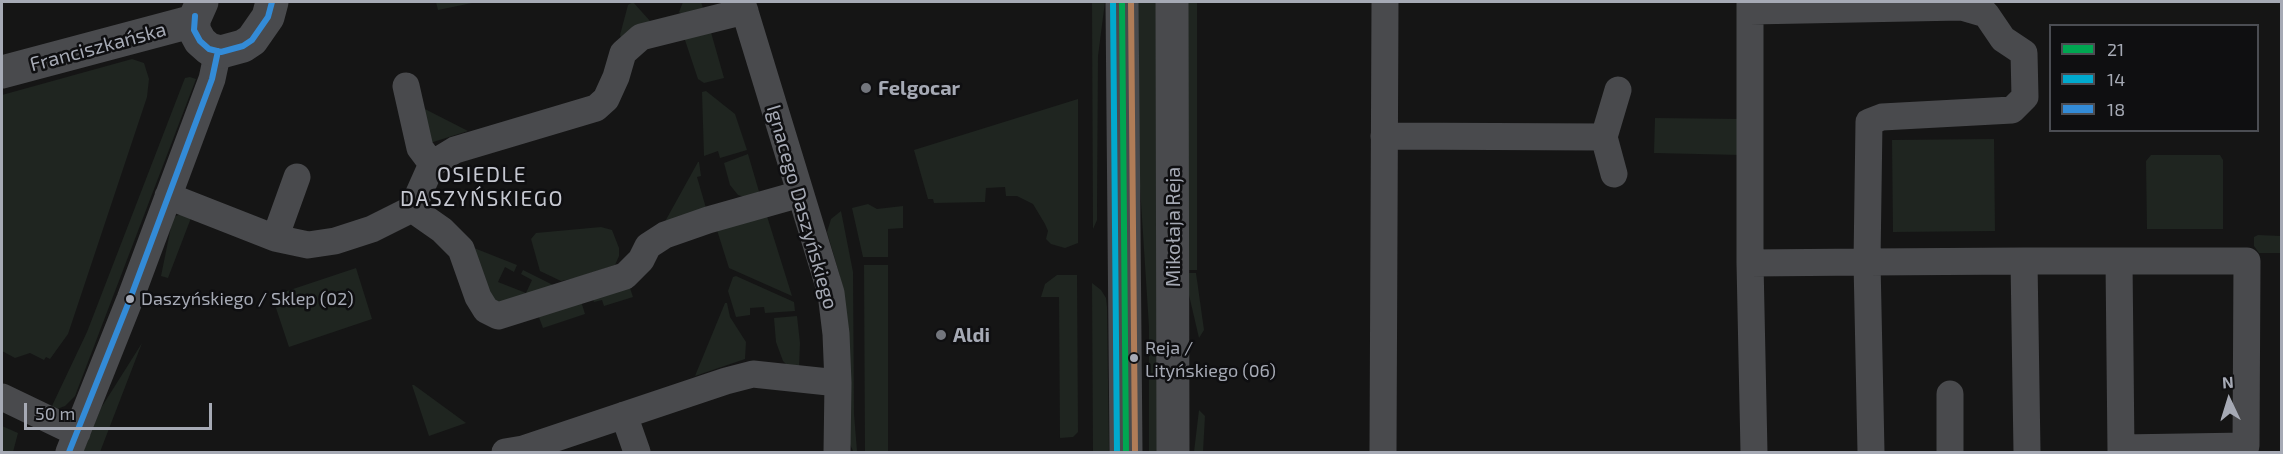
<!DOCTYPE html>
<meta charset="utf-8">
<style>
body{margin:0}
#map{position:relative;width:2283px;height:454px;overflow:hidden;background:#151515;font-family:"Exo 2",sans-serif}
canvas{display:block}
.frame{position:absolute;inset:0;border:3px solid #a6aab5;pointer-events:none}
.legend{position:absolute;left:2049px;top:24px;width:210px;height:108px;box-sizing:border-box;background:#0f0f11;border:2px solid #4b4d53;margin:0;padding:8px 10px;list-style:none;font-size:18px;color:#a6aab5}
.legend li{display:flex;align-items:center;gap:12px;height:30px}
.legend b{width:30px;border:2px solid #4b4d53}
.north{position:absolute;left:2199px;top:370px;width:60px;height:60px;-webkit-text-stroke:4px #0f0f11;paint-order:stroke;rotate:356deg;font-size:16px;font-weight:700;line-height:24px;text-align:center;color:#a6aab5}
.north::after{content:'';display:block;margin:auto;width:21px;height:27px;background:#a6aab5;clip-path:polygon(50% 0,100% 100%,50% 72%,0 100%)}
.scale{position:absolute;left:24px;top:403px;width:188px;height:27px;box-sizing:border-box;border:3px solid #a6aab5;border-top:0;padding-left:8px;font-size:18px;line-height:21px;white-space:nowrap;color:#a6aab5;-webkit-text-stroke:4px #0f0f11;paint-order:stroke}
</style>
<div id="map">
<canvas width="2283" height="454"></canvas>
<div class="frame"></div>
<ul class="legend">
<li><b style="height:8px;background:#00a651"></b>21</li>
<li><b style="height:8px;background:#00a9ce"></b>14</li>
<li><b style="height:8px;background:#338bd7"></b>18</li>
</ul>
<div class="north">N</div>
<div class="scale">50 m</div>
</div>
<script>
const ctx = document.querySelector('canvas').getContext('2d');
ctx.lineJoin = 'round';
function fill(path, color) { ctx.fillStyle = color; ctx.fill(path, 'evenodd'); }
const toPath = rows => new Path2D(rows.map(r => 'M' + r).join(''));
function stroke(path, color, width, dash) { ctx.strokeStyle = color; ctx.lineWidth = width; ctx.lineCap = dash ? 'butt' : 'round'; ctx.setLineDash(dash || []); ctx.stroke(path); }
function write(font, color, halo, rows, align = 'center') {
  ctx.font = font + ' "Exo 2",sans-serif'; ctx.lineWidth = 5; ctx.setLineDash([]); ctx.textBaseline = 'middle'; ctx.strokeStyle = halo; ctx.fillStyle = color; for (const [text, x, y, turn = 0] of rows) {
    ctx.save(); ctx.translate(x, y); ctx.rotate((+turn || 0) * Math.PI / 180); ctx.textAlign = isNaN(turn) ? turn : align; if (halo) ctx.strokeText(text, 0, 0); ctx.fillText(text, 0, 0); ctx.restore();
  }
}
const green = toPath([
 [436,2,471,2,472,3,438,10],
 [633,2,650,21,622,41,620,35,628,5],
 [683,2,701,2,705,14,685,17,679,12],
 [1092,2,1105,2,1098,56,1097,208,1097,220,1093,229],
 [1138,2,1159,2,1159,452,1149,452,1149,327,1139,171],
 [1188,2,1197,2,1197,270,1188,270],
 [710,29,724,78,704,83,698,79,684,37],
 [132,59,144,63,149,79,147,97,68,334,50,359,46,357,44,360,30,353,15,358,2,351,2,95],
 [190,77,196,79,75,396,65,406,57,409,51,408,87,332,183,83,185,78],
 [706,91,735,114,747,150,720,158,718,151,704,156,702,92],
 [1078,99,1078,243,1065,248,1051,244,1046,239,1048,231,1045,224,1033,204,1017,196,1006,196,1005,187,986,188,985,202,934,203,933,199,928,199,914,150],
 [419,106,468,131,430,143],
 [1655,118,1741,119,1741,155,1654,153],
 [1994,139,1995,231,1893,232,1892,140],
 [748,154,760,195,744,197,738,195,730,185,724,163],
 [2151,155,2220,155,2223,160,2223,229,2147,229,2146,161],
 [698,162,699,162,701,176,697,177,706,208,662,227],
 [868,204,877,209,903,206,903,228,888,229,888,257,863,257,852,208],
 [841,211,853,272,854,414,857,451,853,451,848,440,846,310,839,273,827,232,831,219],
 [766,213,792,296,729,268,716,227],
 [181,214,191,218,168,278,161,276,173,217],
 [601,227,612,230,619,248,619,256,615,265,576,278,561,281,540,271,531,239,536,233],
 [2258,235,2281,236,2281,253,2259,253,2254,246,2254,237],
 [469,246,517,265,514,272,505,267,498,282,526,293,532,280,521,274,523,270,559,288,518,302,494,302],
 [864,265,888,265,888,452,865,452],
 [356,268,372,319,289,347,272,296],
 [1188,273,1196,273,1204,330,1199,338,1189,295],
 [1057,275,1077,275,1078,432,1073,437,1060,438,1059,297,1041,297,1045,284],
 [736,276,794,302,795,311,765,313,764,307,750,308,750,315,736,317,728,291,733,277],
 [628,282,633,297,604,306,602,300,594,302,591,294],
 [1092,283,1101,290,1106,298,1107,307,1109,452,1093,452],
 [580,298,585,314,543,328,537,312],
 [725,303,727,303,730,317,746,342,745,359,695,376],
 [797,316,800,343,799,369,788,366,783,361,776,342,774,318],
 [142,343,100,452,83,452,101,408],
 [412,385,414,385,466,423,429,436],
 [1199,410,1205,416,1203,452,1194,452],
 [2,426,18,433,13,452,2,452]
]);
const minor = toPath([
 [742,2,831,293,836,334,838,383,837,452],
 [1750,2,1750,263,1754,452],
 [745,11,641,37,623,53,616,77,606,99,596,108,455,150,432,164,412,209,442,230,461,249,478,297,486,310,498,316,625,276,641,260,648,246,665,235,708,220,800,194],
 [406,86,420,148,432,164],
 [1384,136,1604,137,1614,174],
 [1604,137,1618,90],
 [168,196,275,238,297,177],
 [275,238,308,245,335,241,372,229,412,209],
 [2024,261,2247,261,2246,446,2121,448],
 [2119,261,2121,452],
 [1750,263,1867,262,1869,122,1882,117,2012,110,2025,97,2024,53,2003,39,1986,14,1962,7,1750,11],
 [1950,394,1950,452],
 [2,397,77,433],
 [624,415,637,452],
 [69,452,130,299,212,79,218,51],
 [505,452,523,449,726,381,753,374,838,383],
 [1383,452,1385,2],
 [1871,452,1867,262,2024,261,2027,452]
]);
const tertiary = toPath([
 [202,2,194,20,194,30,200,41,209,49,221,52,243,46,252,40,268,17,272,2],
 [1122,2,1126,452],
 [1172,2,1173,452],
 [2,72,194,21]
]);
const bus1 = toPath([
 [1122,2,1126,452]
]);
const bus2 = toPath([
 [1113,2,1117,452]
]);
const bus3 = toPath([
 [195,16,194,30,200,41,209,49,221,52,243,46,252,40,268,17,272,2],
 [69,452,130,299,212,79,218,51]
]);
const bus4 = toPath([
 [1131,2,1135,452]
]);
const markers = [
 [866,88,6,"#73767d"],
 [130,299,5,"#a6aab5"],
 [941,335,6,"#73767d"],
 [1134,358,5,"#a6aab5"]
];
const busNames = [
 ["Daszyńskiego / Sklep (02)",141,299],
 ["Reja /",1145,348],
 ["Lityńskiego (06)",1145,371]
];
const streetNames = [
 ["Franciszkańska",98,47,-15],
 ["Ignacego Daszyńskiego",802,207,74],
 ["Mikołaja Reja",1173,227,-90]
];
const poiNames = [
 ["Felgocar",878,88],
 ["Aldi",953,335]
];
const neighbourhoodNames = [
 ["OSIEDLE",482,175],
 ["DASZYŃSKIEGO",482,199]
];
fill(green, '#1f2520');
stroke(minor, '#494a4d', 27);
stroke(tertiary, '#494a4d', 33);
stroke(bus1, '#00a651', 6);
stroke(bus2, '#00a9ce', 6);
stroke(bus3, '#338bd7', 6);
stroke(bus4, '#b07c57', 6);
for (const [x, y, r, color] of markers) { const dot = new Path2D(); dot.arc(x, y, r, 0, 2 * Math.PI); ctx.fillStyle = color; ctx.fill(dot); stroke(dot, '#0f0f11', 2); }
write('18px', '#a6aab5', '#0f0f11', busNames, 'left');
write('20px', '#a6aab5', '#0f0f11', streetNames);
write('bold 20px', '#a6aab5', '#0f0f11', poiNames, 'left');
ctx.letterSpacing = '1.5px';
write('21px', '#c7c9d2', '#0f0f11', neighbourhoodNames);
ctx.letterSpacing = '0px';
</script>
